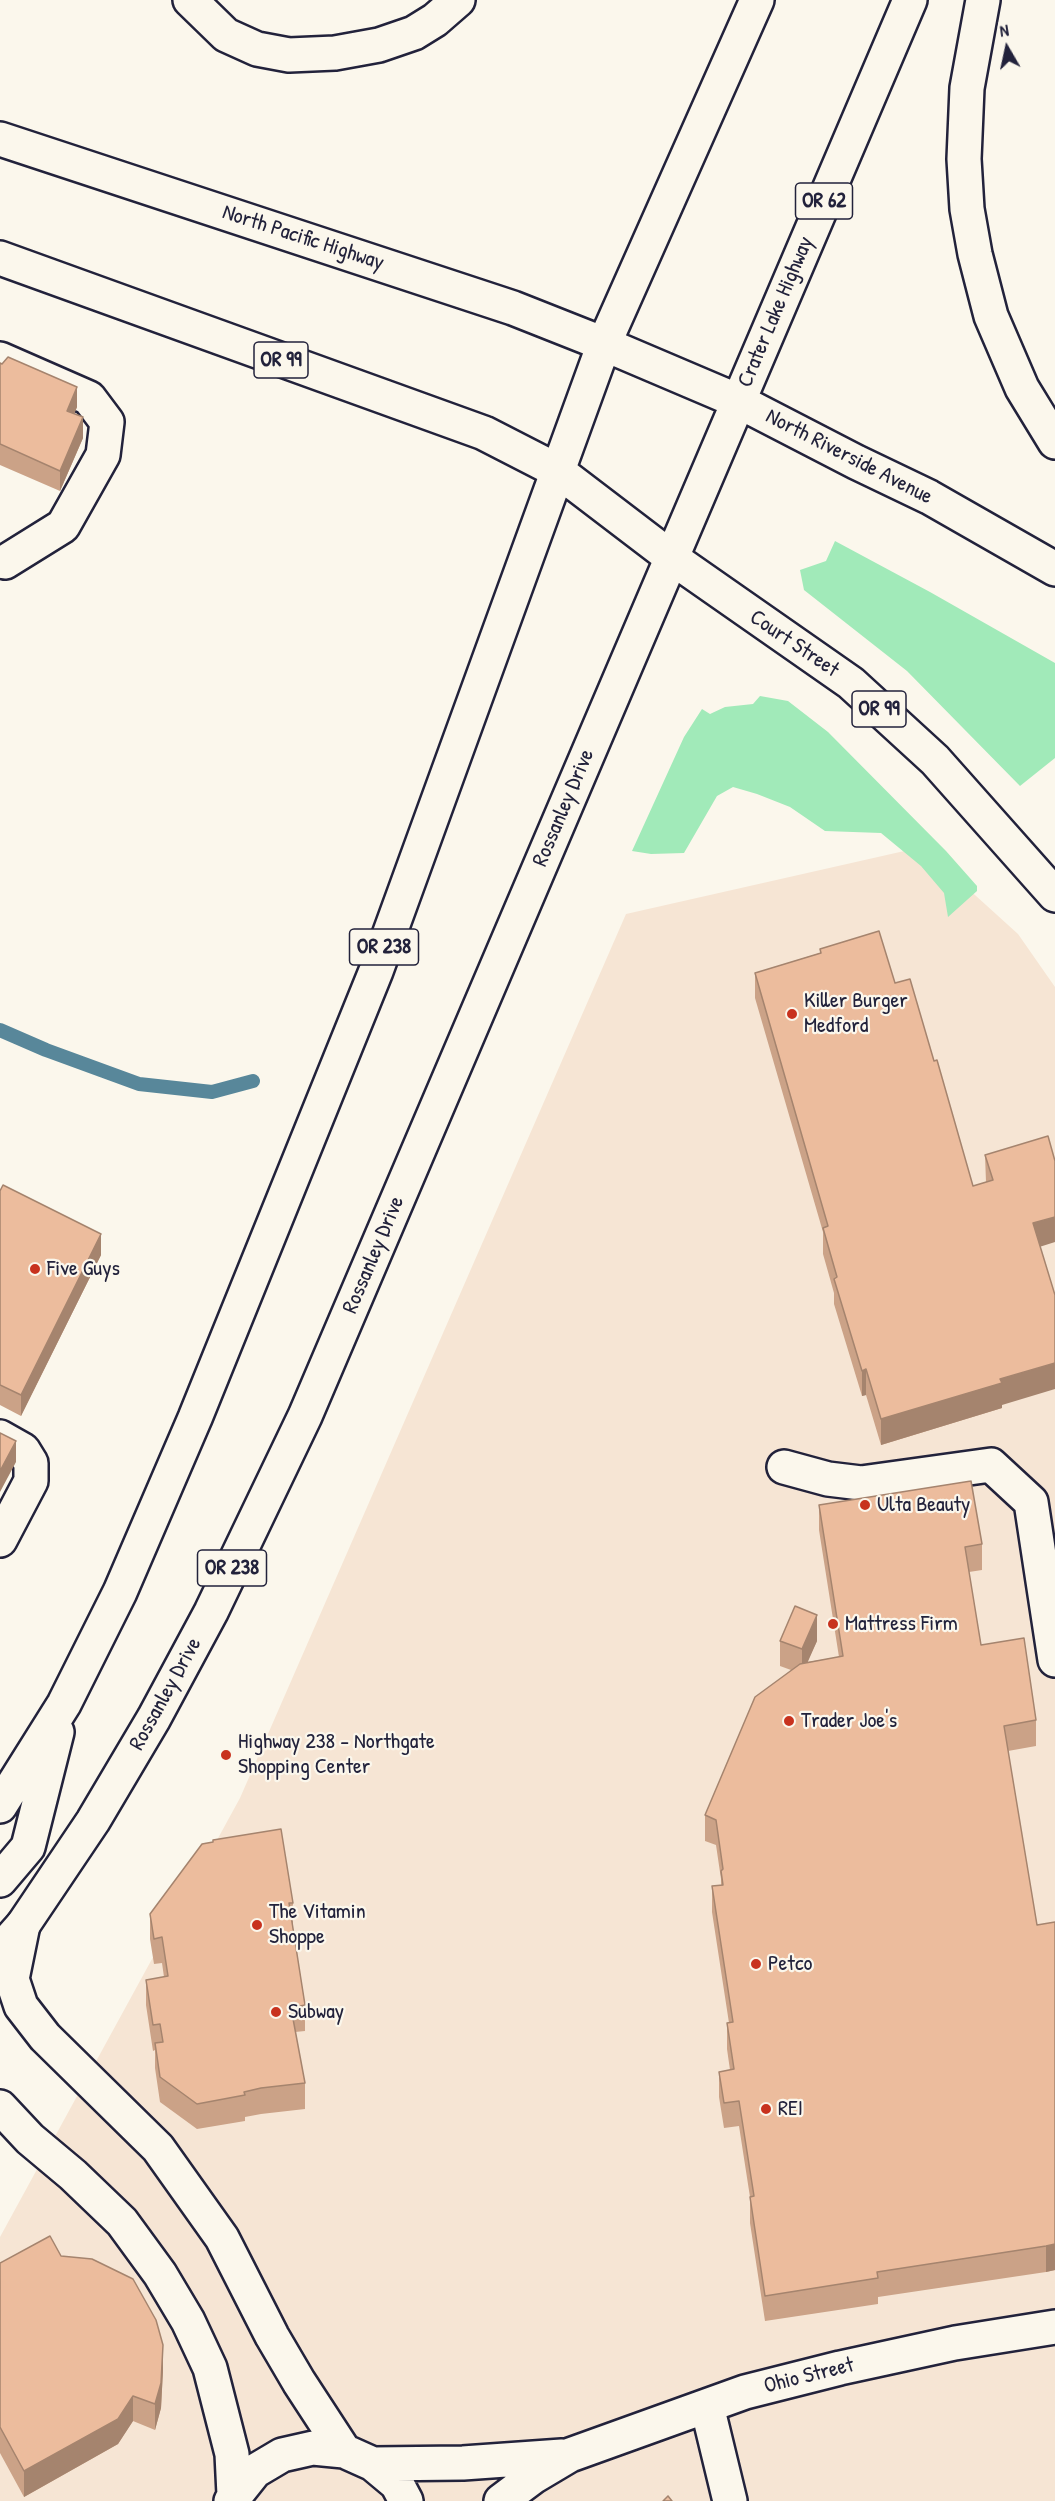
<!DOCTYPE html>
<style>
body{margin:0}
#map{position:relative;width:1055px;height:2501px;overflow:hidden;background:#fbf7ec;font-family:"Patrick Hand",sans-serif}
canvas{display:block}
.north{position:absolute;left:977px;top:18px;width:60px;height:60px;-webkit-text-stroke:4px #fbf7ec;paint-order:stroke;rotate:351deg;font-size:16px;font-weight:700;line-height:24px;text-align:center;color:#22223b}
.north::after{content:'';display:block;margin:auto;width:21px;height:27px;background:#22223b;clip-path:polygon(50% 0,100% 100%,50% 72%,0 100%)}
</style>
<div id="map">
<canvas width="1055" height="2501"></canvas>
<div class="north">N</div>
</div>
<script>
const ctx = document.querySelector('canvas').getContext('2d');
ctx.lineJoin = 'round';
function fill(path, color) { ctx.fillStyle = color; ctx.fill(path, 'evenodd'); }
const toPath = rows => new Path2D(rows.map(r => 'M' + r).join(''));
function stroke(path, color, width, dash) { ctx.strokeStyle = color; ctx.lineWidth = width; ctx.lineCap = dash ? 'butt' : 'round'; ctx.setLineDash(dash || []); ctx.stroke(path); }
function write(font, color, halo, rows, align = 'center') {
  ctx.font = font + ' "Patrick Hand",sans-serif'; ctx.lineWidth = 4.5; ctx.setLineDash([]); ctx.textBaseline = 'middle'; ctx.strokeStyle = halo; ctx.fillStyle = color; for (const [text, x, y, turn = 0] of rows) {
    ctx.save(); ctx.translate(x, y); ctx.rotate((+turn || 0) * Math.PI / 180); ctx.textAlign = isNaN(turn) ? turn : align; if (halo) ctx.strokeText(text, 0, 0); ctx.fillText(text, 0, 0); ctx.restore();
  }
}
const built = toPath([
 [922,847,1018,934,1055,987,1055,2501,0,2501,0,2237,240,1798,626,914]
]);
const green = toPath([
 [835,541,930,592,1055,663,1055,758,1020,786,907,671,804,590,800,570,826,561],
 [760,696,788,701,828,732,946,851,977,886,977,891,948,917,944,893,921,866,881,833,825,831,790,807,757,794,733,787,717,796,684,853,651,854,632,851,684,737,702,709,710,714,725,707,753,704]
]);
const stream = toPath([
 [0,1030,46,1050,139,1084,212,1092,253,1081]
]);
const minor = toPath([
 [190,0,226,35,257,49,289,55,335,53,379,45,414,33,435,20,458,0],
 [0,359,89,398,107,422,103,455,63,526,5,562],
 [0,1437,23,1450,31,1463,31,1481,0,1540],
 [784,1467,828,1479,861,1483,991,1465,1031,1502,1055,1660],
 [23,1925,12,1979,21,2006,45,2037,158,2148,222,2238,272,2336,299,2382,344,2451],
 [0,2107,30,2139,73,2175,122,2222,160,2274,188,2321,210,2368,232,2454,234,2495],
 [707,2406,730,2501],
 [373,2464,463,2463,562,2456],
 [231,2501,255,2471,282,2455,313,2448,344,2451,373,2464,397,2484,406,2501],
 [501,2501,533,2477,570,2455,745,2392,840,2368,955,2343,1055,2327]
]);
const major = toPath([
 [983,0,967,88,964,159,967,209,975,254,991,316,1022,388,1055,442],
 [0,139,513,308,604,344,738,401,856,462,929,497,1055,569],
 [0,258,484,433,558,471,672,558,851,683,935,760,1055,895],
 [0,1806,64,1704,120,1592,195,1418,376,971,604,344,757,0],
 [0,1880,28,1847,57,1732],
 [0,1951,23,1925,93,1821,154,1718,211,1612,305,1416,910,0]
]);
const wall = toPath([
 [0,363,77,407,74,414,83,438,60,491,0,465],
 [820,949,895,983,934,1061,973,1186,986,1182,985,1155,1040,1247,1002,1405,1002,1408,881,1445,866,1395,862,1396,834,1304,834,1293,823,1254,823,1232,755,998,755,973,820,953],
 [0,1191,101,1255,21,1416,0,1405],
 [819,1505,982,1544,982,1570,969,1572,981,1645,1036,1720,1036,1746,1008,1751,1037,1925,1055,1922,1055,2270,1046,2272,878,2297,878,2304,765,2321,750,2223,750,2197,739,2126,724,2128,719,2097,719,2072,730,2070,727,2049,727,2023,729,2023,712,1912,712,1886,721,1885,721,1879,716,1845,705,1841,705,1815,791,1670,780,1666,780,1641,817,1641,807,1662,839,1657,819,1530],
 [293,1903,293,1928,305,2005,305,2031,295,2032,305,2083,305,2109,261,2114,245,2117,245,2121,197,2129,160,2102,155,2068,155,2050,153,2051,146,2005,146,1980,164,1977,162,1963,154,1964,150,1939,150,1914],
 [61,2256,163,2370,161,2408,155,2430,133,2421,118,2444,24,2497,0,2453,0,2263]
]);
const shadedWall = toPath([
 [77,387,77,407,67,431,67,411],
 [83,417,83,438,60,491,60,471],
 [1055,1217,1055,1242,1033,1249,1033,1223],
 [101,1234,101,1255,21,1416,21,1395],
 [1055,1363,1055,1389,1002,1405,1002,1408,881,1445,881,1419,1000,1379],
 [866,1369,866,1395,862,1396,862,1371],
 [16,1441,16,1462,0,1492,0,1471],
 [817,1615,817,1641,802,1675,802,1649],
 [1055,2244,1055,2270,1046,2272,1046,2246],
 [163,2345,163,2370,161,2408,155,2430,155,2404],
 [133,2396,133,2421,118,2444,24,2497,24,2471]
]);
const building = toPath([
 [8,357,77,387,67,411,83,417,60,471,0,444,0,363,2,364,8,357],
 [879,931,895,983,910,979,934,1061,937,1060,973,1186,993,1180,985,1155,1048,1136,1055,1161,1055,1217,1033,1223,1055,1295,1055,1363,1000,1379,1002,1383,881,1419,866,1369,862,1371,834,1279,837,1277,823,1228,828,1226,755,973,821,953,820,949,879,931],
 [3,1185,101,1234,21,1395,0,1385,0,1191,3,1185],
 [0,1433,16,1441,0,1471,0,1433],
 [971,1481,982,1544,965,1547,981,1645,1024,1638,1036,1720,1004,1726,1037,1925,1055,1922,1055,2244,1046,2246,877,2272,878,2278,765,2296,750,2197,754,2196,739,2101,724,2103,719,2072,734,2069,727,2023,733,2022,712,1886,723,1885,721,1871,723,1869,716,1820,705,1815,755,1697,800,1664,843,1656,819,1505,971,1481],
 [795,1606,817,1615,802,1649,780,1641,795,1606],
 [281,1829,293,1903,289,1903,305,2005,291,2008,305,2083,261,2088,244,2092,245,2095,197,2104,160,2077,155,2043,163,2042,160,2024,153,2025,146,1980,168,1976,162,1937,154,1939,150,1914,202,1844,213,1842,213,1840,281,1829],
 [50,2236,61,2256,92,2259,133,2279,156,2320,163,2345,161,2383,155,2404,133,2396,118,2419,24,2471,0,2427,0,2263,50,2236],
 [668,2496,672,2501,663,2501,668,2496]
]);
const markers = [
 [792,1014,6,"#c8321e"],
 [35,1269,6,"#c8321e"],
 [865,1505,6,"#c8321e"],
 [833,1624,6,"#c8321e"],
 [789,1721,6,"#c8321e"],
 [226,1755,6,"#c8321e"],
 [257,1925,6,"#c8321e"],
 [756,1964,6,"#c8321e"],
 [276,2012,6,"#c8321e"],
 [766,2109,6,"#c8321e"]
];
const shields = [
 [824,201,57],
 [281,360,54],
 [879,709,54],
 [384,947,69],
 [232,1568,69]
];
const shieldNames = [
 ["OR 62",824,201],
 ["OR 99",281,360],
 ["OR 99",879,709],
 ["OR 238",384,947],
 ["OR 238",232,1568]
];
const streetNames = [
 ["North Pacific Highway",303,238,18],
 ["Crater Lake Highway",776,312,-67],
 ["North Riverside Avenue",849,457,27],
 ["Court Street",794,644,34],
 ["Rossanley Drive",564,808,-67],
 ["Rossanley Drive",374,1255,-67],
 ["Rossanley Drive",166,1694,-61],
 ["Ohio Street",809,2376,-14]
];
const poiNames = [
 ["Killer Burger",804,1001],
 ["Medford",804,1026],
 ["Five Guys",47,1269],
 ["Ulta Beauty",877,1505],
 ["Mattress Firm",845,1624],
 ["Trader Joe's",801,1721],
 ["Highway 238 - Northgate",238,1742],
 ["Shopping Center",238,1767],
 ["The Vitamin",269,1912],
 ["Shoppe",269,1937],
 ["Petco",768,1964],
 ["Subway",288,2012],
 ["REI",778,2109]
];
fill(built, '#f6e5d4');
fill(green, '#a1eab9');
stroke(stream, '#58879a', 14);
stroke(minor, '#22223b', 38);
stroke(major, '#22223b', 38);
stroke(minor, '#fbf7ec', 33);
stroke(major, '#fbf7ec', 33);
fill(wall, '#cba287');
fill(shadedWall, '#a5846e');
fill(building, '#ecbc9d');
stroke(building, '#a5846e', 1.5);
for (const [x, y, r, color] of markers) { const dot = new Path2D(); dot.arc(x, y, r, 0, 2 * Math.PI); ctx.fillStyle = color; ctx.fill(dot); stroke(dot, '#fbf7ec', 2); }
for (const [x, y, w] of shields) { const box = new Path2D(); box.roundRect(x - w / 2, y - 18, w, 36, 4.5); ctx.fillStyle = '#fbf7ec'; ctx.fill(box); stroke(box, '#22223b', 1.5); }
write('bold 21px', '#22223b', null, shieldNames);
write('22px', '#22223b', '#fbf7ec', streetNames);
write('22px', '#22223b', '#fbf7ec', poiNames, 'left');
</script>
